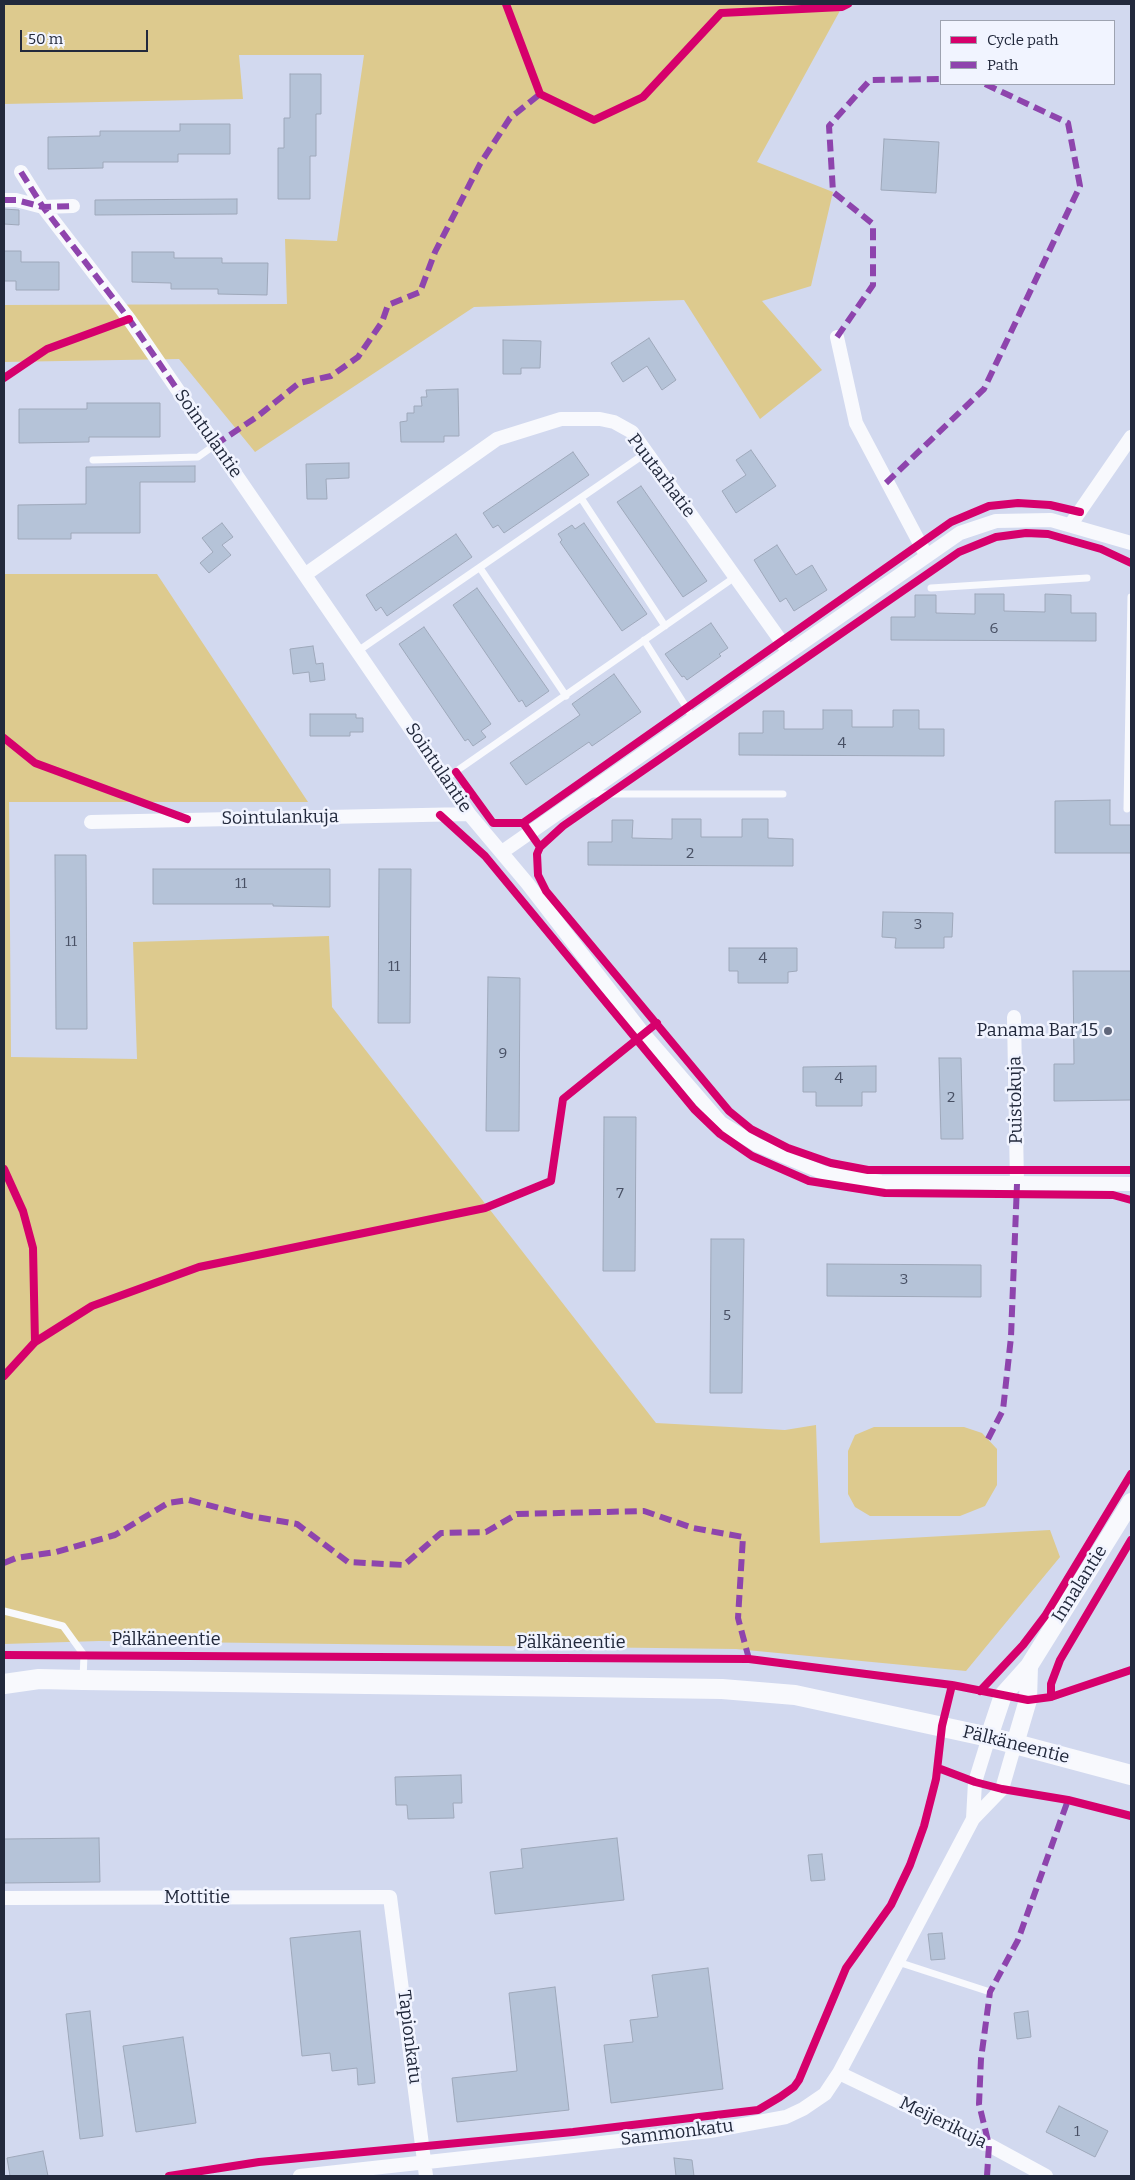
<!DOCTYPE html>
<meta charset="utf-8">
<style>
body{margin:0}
#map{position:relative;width:1135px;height:2180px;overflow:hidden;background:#d2d9ef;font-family:Bitter,serif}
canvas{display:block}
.frame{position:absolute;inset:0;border:5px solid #22293c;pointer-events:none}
.legend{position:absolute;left:940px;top:20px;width:175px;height:65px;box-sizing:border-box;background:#f1f4ff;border:1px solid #9ea3b1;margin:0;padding:6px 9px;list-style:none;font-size:15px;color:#22293c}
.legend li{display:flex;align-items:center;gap:10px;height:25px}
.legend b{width:25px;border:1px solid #9ea3b1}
.scale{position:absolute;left:20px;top:30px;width:128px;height:22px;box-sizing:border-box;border:2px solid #22293c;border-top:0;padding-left:6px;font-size:15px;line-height:18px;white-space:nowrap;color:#22293c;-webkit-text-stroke:4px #f1f4ff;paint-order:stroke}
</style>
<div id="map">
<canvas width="1135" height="2180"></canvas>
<div class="frame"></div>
<ul class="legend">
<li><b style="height:6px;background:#d6006c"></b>Cycle path</li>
<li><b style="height:6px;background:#8e44ad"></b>Path</li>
</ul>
<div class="scale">50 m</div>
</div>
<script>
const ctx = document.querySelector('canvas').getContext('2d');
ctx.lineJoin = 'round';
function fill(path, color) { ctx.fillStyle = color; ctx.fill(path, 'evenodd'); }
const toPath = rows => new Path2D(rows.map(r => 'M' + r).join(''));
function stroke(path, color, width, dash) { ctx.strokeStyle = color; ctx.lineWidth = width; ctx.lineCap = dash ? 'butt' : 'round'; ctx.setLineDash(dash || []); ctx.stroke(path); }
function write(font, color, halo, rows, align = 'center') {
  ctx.font = font + ' Bitter,serif'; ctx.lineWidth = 5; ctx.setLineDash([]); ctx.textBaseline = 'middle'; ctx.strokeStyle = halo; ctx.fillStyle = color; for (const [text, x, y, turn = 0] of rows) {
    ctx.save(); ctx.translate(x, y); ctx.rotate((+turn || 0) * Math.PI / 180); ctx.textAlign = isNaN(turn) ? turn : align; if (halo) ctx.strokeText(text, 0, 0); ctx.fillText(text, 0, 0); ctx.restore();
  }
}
const green = toPath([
 [4,4,848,4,842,7,757,162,833,192,811,286,762,301,822,370,760,419,684,300,474,307,255,452,179,359,4,362,4,305,287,304,285,239,337,241,364,55,239,55,243,99,4,104],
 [4,574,157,574,308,802,9,802,11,1057,137,1059,133,942,329,936,332,1007,656,1423,785,1430,816,1425,820,1543,1050,1530,1060,1557,966,1671,736,1649,99,1641,4,1644],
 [874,1427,964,1427,982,1433,997,1449,997,1485,985,1506,960,1516,870,1516,855,1507,848,1494,848,1451,855,1435]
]);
const building = toPath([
 [290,74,321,74,321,114,316,114,316,156,310,156,310,199,278,199,278,148,284,148,284,118,290,118,290,74],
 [180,124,230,124,230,154,178,154,178,162,103,162,103,168,48,169,48,137,100,136,100,131,180,131,180,124],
 [884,139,939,142,936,193,881,190,884,139],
 [237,199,237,214,95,215,95,200,237,199],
 [4,209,19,210,19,225,4,224,4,209],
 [4,251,21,251,21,262,59,262,59,290,16,290,16,281,4,281,4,251],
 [132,252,174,252,174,258,222,258,222,263,268,263,267,295,218,294,218,289,171,289,171,283,132,282,132,252],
 [649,338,676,380,662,390,647,366,623,382,611,363,649,338],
 [503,340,541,341,540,368,521,368,521,374,503,374,503,340],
 [458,389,459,436,444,436,444,442,401,442,400,422,407,421,407,413,414,413,414,406,422,406,421,397,427,397,426,390,458,389],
 [87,403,160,403,160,437,89,437,89,442,19,443,19,409,87,409,87,403],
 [751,450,776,486,736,513,722,491,746,475,736,460,751,450],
 [573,452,589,475,504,533,498,525,493,528,483,513,573,452],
 [349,463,349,478,326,479,327,499,307,499,306,464,349,463],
 [195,466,195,482,140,482,140,533,71,533,71,539,18,539,18,505,86,504,86,467,195,466],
 [641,486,707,581,683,597,617,502,641,486],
 [222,523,233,537,222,545,231,555,209,573,200,563,213,552,202,538,222,523],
 [584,523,647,614,622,631,560,542,562,540,558,534,572,525,575,529,584,523],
 [456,534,472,557,387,616,381,607,376,611,366,595,456,534],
 [777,545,796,575,812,565,827,590,794,611,786,598,780,602,754,560,777,545],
 [477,588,549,691,526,707,522,700,519,702,453,605,477,588],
 [975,594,1004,594,1004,611,1045,612,1045,594,1071,595,1071,613,1096,613,1096,641,891,640,891,617,915,617,915,595,936,595,936,613,975,614,975,594],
 [711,623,728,648,719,654,721,656,687,680,684,676,682,677,665,654,711,623],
 [424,627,491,724,481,731,486,737,473,746,468,739,465,741,399,644,424,627],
 [313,646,316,664,323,663,325,680,310,682,309,672,293,674,290,649,313,646],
 [614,674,641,712,592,746,589,742,526,785,510,763,580,715,572,704,614,674],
 [823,710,852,710,852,727,893,727,893,710,919,710,919,729,944,729,944,756,739,755,739,733,763,733,763,711,784,711,784,729,823,729,823,710],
 [310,714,356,714,356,718,363,718,363,732,350,732,350,736,310,736,310,714],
 [1110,800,1110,825,1131,825,1131,853,1055,853,1055,801,1110,800],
 [672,819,701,819,701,837,742,837,742,819,768,819,768,838,793,839,793,866,588,865,588,842,612,842,612,820,633,820,632,838,672,839,672,819],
 [55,855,86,855,87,1029,56,1029,55,855],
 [153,869,330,869,330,907,273,906,273,904,153,904,153,869],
 [379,869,411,869,410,1023,378,1023,379,869],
 [883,912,953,913,952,937,944,937,944,948,895,948,896,938,882,937,883,912],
 [729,948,797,948,797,971,788,972,788,983,738,983,738,971,729,971,729,948],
 [1073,971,1131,971,1131,1100,1054,1101,1054,1064,1074,1064,1073,971],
 [488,977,520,978,519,1131,486,1131,488,977],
 [939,1058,961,1058,963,1139,941,1139,939,1058],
 [876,1066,876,1092,862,1092,862,1106,816,1106,816,1092,803,1092,803,1067,876,1066],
 [604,1117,636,1117,635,1271,603,1271,604,1117],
 [711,1239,744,1239,742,1393,710,1393,711,1239],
 [827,1264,981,1265,981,1297,827,1296,827,1264],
 [461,1775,462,1803,453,1803,454,1818,408,1819,407,1805,396,1805,395,1777,461,1775],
 [99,1838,100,1882,4,1883,4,1839,99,1838],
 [617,1838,624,1900,495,1914,490,1872,523,1868,521,1849,617,1838],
 [822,1854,825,1880,811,1881,808,1855,822,1854],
 [360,1931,375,2083,358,2085,357,2068,332,2071,330,2053,302,2056,290,1938,360,1931],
 [942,1933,945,1959,931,1960,928,1934,942,1933],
 [708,1968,723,2089,611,2103,604,2045,633,2042,630,2020,658,2017,652,1975,708,1968],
 [555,1987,569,2110,457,2122,452,2078,517,2071,509,1993,555,1987],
 [90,2011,103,2136,80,2139,66,2014,90,2011],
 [1028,2011,1031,2037,1017,2039,1014,2013,1028,2011],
 [183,2037,196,2123,136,2132,123,2046,183,2037],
 [1059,2106,1108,2131,1095,2157,1046,2132,1059,2106],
 [43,2151,48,2176,10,2176,7,2158,43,2151],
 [674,2158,692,2160,694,2176,676,2176,674,2158]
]);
const service = toPath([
 [93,460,198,457,215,445],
 [581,498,665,626],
 [480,568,566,696],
 [931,588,1087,578],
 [644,640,693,718],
 [358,651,646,453],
 [445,779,735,577],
 [589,794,783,794],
 [1127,809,1131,597],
 [4,1611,63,1626,84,1655,83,1679],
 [898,1962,990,1992]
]);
const minor = toPath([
 [21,172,43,207,129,319,469,814,527,883,643,1033,721,1123,757,1145,824,1173,881,1182,1131,1184],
 [4,200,16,200,43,207,73,206],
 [837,337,856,423,926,555],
 [1071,524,1131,437],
 [306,574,497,439,561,419,600,419,614,422,632,432,788,651],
 [91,822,469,814],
 [502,852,960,533,996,521,1051,520,1131,543],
 [1014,1017,1017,1184],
 [973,1819,975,1782,989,1737],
 [4,1898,390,1897,426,2176],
 [839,2073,989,2145,1046,2176],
 [300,2176,710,2131,786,2117,803,2109,825,2094,839,2073,973,1819,1002,1789,1015,1744]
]);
const tertiary = toPath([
 [989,1737,1003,1695,1029,1666,1131,1502],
 [1015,1744,1028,1700,1029,1666]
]);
const secondary = toPath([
 [4,1684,39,1679,83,1680,722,1689,795,1695,989,1737,1131,1775]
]);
const quiet = toPath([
 [21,172,43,207,129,319,205,430],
 [4,200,16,200,43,207,73,206],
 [837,337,873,285,873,224,833,192,829,126,870,80,941,79],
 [215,445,258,416,299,383,331,376,358,357,382,322,388,305,420,292,435,252,480,164,510,118,540,94],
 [886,483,984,389,1080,186,1068,123,985,84],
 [988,1439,1003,1410,1011,1337,1017,1184],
 [4,1563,16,1558,56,1552,115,1535,168,1503,189,1500,250,1516,297,1524,348,1562,404,1565,441,1533,486,1532,517,1514,644,1511,693,1528,743,1537,738,1618,749,1659],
 [987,2176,989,2145,979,2104,981,2059,990,1992,1018,1940,1068,1800]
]);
const cycleway = toPath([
 [506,4,540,94,594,120,643,97,721,13,842,7,848,4],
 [4,378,47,349,129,319],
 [4,738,35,763,187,819],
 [456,772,493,823,523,823,540,847,537,854,538,875,546,891,729,1111,751,1129,788,1148,831,1163,868,1170,1131,1170],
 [440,815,485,856,694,1109,720,1134,752,1156,809,1181,885,1193,1113,1195,1131,1200],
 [523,823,951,522,989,506,1018,503,1050,505,1080,512],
 [540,847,563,826,959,552,996,537,1026,533,1048,534,1101,549,1131,563],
 [4,1169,23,1211,33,1248,35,1342],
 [4,1376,35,1342,92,1306,199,1267,485,1208,551,1181,563,1099,657,1023],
 [4,1655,749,1659,952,1685,1028,1700,1051,1697,1131,1670],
 [980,1691,1023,1645,1045,1616,1131,1474],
 [1051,1697,1051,1684,1060,1660,1131,1540],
 [938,1768,975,1782,1002,1789,1068,1800,1131,1816],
 [169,2176,259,2162,573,2132,758,2110,780,2097,794,2087,799,2080,846,1968,891,1905,910,1865,924,1826,936,1779,942,1726,952,1685]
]);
const markers = [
 [1108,1031,5,"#60677b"]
];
const numberNames = [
 ["6",994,629],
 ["4",842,744],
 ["2",690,854],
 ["11",241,884],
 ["3",918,925],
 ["11",71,942],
 ["4",763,959],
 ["11",394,967],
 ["9",503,1054],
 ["4",839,1079],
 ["2",951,1098],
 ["7",620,1194],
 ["3",904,1280],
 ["5",727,1316],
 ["1",1077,2132]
];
const streetNames = [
 ["Sointulantie",208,434,55],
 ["Puutarhatie",661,476,53],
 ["Sointulantie",438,768,56],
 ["Sointulankuja",280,818,-1],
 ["Puistokuja",1016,1100,-91],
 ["Innalantie",1080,1584,-58],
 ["Pälkäneentie",166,1640],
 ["Pälkäneentie",571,1643],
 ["Pälkäneentie",1016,1745,14],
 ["Mottitie",197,1898],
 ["Tapionkatu",409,2037,83],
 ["Meijerikuja",943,2123,26],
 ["Sammonkatu",677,2133,-7]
];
const poiNames = [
 ["Panama Bar 15",1098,1031]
];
fill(green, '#ddca8e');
fill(building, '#b5c3d8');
stroke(building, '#9ea8ba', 1);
stroke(service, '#f8f9fd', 7);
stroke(minor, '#f8f9fd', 14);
stroke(tertiary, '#f8f9fd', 18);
stroke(secondary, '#f8f9fd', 20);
stroke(quiet, '#8e44ad', 6, [12, 6]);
stroke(cycleway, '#d6006c', 8);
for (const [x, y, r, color] of markers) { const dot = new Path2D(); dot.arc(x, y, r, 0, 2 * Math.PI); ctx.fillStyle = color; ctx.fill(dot); stroke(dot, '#f1f4ff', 2); }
write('15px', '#485064', null, numberNames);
write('18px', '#22293c', '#f1f4ff', streetNames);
write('18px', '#22293c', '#f1f4ff', poiNames, 'right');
</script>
